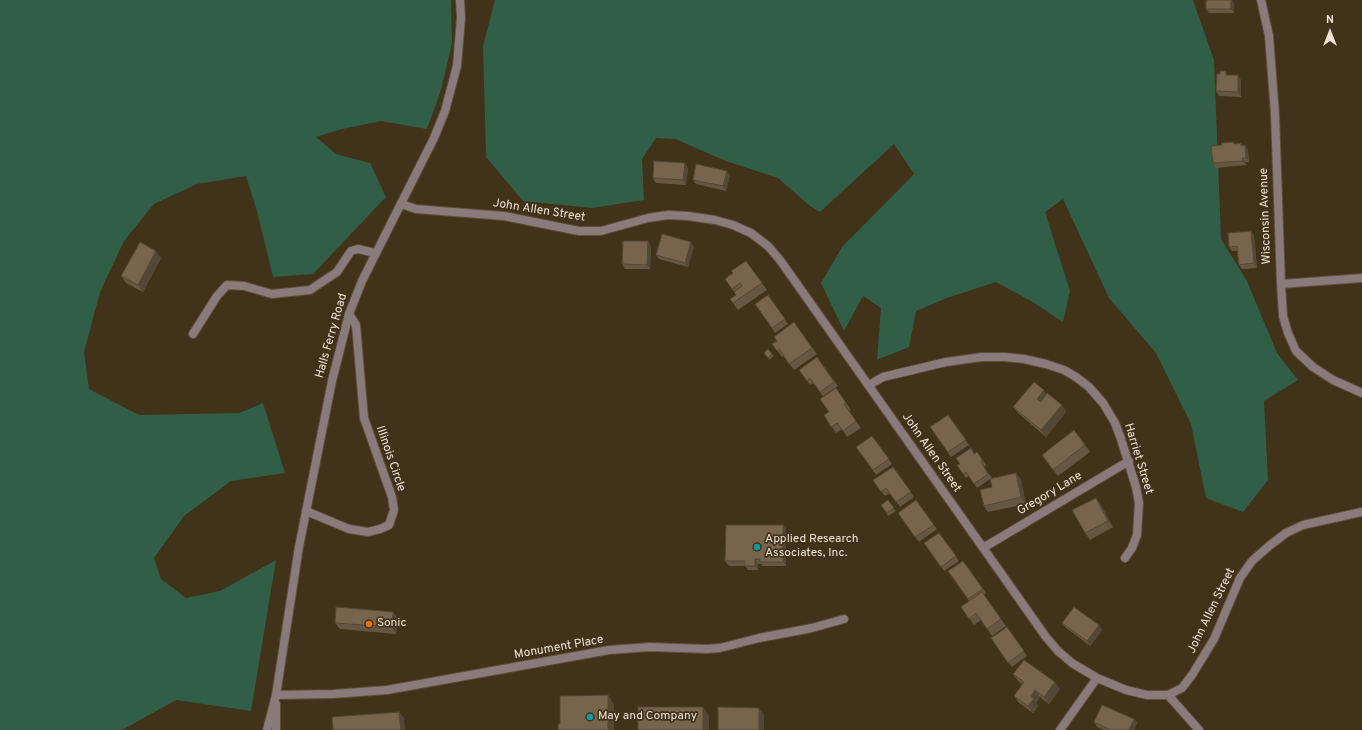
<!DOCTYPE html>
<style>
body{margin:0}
#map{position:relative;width:1362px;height:730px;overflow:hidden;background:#41321a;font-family:Overpass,sans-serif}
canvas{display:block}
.north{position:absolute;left:1310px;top:12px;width:40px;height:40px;-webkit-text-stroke:3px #41321a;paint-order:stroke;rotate:0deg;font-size:11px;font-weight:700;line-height:16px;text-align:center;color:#eee4d6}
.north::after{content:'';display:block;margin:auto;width:14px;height:18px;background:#eee4d6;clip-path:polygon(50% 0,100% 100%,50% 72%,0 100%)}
</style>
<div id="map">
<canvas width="1362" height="730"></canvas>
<div class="north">N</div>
</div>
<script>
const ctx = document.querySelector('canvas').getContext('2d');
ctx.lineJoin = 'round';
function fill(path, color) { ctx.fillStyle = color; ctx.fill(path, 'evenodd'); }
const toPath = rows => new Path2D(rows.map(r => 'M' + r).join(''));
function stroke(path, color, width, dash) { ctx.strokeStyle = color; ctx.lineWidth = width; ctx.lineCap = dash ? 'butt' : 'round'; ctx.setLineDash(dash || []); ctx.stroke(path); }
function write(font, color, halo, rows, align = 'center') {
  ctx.font = font + ' Overpass,sans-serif'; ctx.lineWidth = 3.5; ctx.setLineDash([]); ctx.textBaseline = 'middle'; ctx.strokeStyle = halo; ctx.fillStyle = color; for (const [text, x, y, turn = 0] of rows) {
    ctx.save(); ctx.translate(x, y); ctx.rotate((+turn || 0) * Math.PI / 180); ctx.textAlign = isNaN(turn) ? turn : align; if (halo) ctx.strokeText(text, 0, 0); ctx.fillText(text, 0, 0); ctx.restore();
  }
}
const green = toPath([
 [0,0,451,0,452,43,441,90,427,129,381,121,342,129,316,137,336,154,370,163,386,197,313,274,273,277,257,211,246,176,197,184,154,204,124,241,100,292,84,352,89,389,139,415,239,413,263,403,285,473,231,481,184,516,154,558,161,579,186,598,220,591,276,560,251,711,176,700,122,730,0,730],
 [495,0,1193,0,1214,60,1221,239,1247,281,1277,353,1298,380,1264,401,1268,480,1243,512,1206,498,1191,424,1156,353,1109,298,1063,199,1045,212,1070,291,1063,322,1031,301,996,282,947,298,916,311,909,347,877,360,881,308,863,296,844,331,821,283,842,247,914,174,894,144,820,212,810,206,778,178,726,161,675,139,656,138,642,159,644,200,592,208,523,201,486,157,483,46]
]);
const minor = toPath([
 [1261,0,1269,36,1275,114,1281,284,1283,316,1288,333,1296,351,1313,367,1333,380,1362,393],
 [401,204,416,209,504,216,579,231,601,231,648,218,668,215,688,216,715,220,733,225,751,233,768,246,780,260,1046,637,1058,651,1072,663,1097,678,1126,690,1147,695,1168,695,1182,688,1192,675,1214,639,1240,578,1252,561,1269,546,1286,533,1303,525,1362,512],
 [1281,284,1362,278],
 [193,334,217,296,227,285,244,286,272,294,310,290,337,272,351,251,358,249,375,253],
 [869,385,883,377,946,362,982,357,1005,357,1024,359,1046,364,1064,370,1076,377,1089,387,1103,403,1115,423,1121,439,1136,487,1139,503,1137,535,1132,548,1125,558],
 [306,511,349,529,368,532,380,529,389,525,394,510,392,497,364,418,356,325,349,314],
 [983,548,1129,461],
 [276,695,333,694,387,690,609,650,650,647,707,649,720,648,759,638,812,628,844,619],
 [1168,695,1199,730],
 [1060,730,1097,678]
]);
const tertiary = toPath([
 [276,704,276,730],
 [267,730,276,695,299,547,332,381,349,314,362,281,434,138,445,111,457,66,461,18,460,0]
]);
const wall = toPath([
 [1206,0,1232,0,1234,4,1234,13,1209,13,1206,9],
 [1228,75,1241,80,1241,97,1219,96,1216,91],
 [1241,143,1242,145,1248,150,1249,162,1246,162,1246,165,1216,168,1213,163,1235,144],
 [688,168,686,185,656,183,653,178],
 [730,175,726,191,696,184,693,180],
 [1251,231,1254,236,1257,268,1242,269,1239,265,1237,251,1232,251,1229,247],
 [651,246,650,269,625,269,622,264],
 [694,247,688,267,659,259,656,255],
 [161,258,143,292,126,283,121,276],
 [746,261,767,290,738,310,730,299,736,295,725,279,733,273],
 [768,295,788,324,775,333,755,304],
 [794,322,817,354,794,370,784,356,782,357,772,344,777,341],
 [768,349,774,356,769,360,764,353],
 [817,357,838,386,823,396,813,383,810,385,799,370],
 [836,388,851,410,849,411,861,428,847,437,842,429,836,433,824,415,829,412],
 [1046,394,1062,405,1066,412,1046,437,1018,413,1013,407],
 [948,415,969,445,951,457,930,427],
 [872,436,892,464,876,475,856,447],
 [1085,445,1090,452,1058,476,1042,455],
 [977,452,986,465,984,467,992,478,1016,473,1021,480,1026,504,988,512,984,506,992,487,990,479,977,488,969,476,966,478,957,465],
 [893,467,914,497,900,507,890,493,885,496,873,480],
 [1096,498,1101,505,1113,527,1090,540,1085,533],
 [888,500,896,511,888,516,881,505],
 [898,513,934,525,937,529,919,542],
 [783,525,786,530,786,566,763,566,761,564,758,564,758,570,748,570,745,566,729,566,725,561],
 [939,533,959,561,944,571,924,543],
 [963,561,986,593,984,595,1006,626,992,636,981,620,974,625,961,607,969,601,948,571],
 [398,618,396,634,340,629,335,623],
 [1062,623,1099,625,1102,630,1090,646,1065,627],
 [1007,627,1027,656,1012,667,991,638],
 [1013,674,1060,689,1049,704,1040,697,1036,703,1038,706,1033,713,1019,703,1014,696,1022,684,1018,681],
 [1134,719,1137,723,1134,730,1104,730,1097,727,1094,722]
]);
const shadedWall = toPath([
 [1231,0,1232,0,1234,4,1234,13,1231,9],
 [1238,75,1241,80,1241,97,1238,92],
 [1245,145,1248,150,1249,162,1246,158],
 [1242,158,1246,162,1246,165,1243,161],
 [685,163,688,168,686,185,683,180],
 [727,171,730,175,726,191,723,186],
 [1251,231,1254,236,1257,268,1254,263],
 [648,241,651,246,650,269,647,265],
 [691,242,694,247,688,267,685,263],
 [156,251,161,258,143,292,138,285],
 [1044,390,1048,397,1042,405,1037,399],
 [1062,405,1066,412,1046,437,1041,430],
 [1016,473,1021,480,1026,504,1021,497],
 [1096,498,1101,505,1113,527,1108,521],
 [783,525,786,530,786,566,783,562],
 [755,559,758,564,758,570,755,566],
 [393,612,398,618,396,634,392,627],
 [1099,625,1102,630,1090,646,1087,641],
 [1055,682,1060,689,1049,704,1044,697],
 [1035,690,1040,697,1036,703,1038,706,1033,713,1028,706,1031,697],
 [608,695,614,704,614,730,608,730],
 [703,707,709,716,709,730,703,730],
 [759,708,764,714,764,730,759,730],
 [399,712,404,718,405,730,401,730],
 [1134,719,1137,723,1134,730,1129,730]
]);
const building = toPath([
 [1206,0,1231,0,1231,9,1206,9,1206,0],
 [1220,71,1226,71,1226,75,1238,75,1238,92,1216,91,1217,74,1220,74,1220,71],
 [1234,142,1234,144,1241,143,1241,146,1245,145,1246,158,1242,158,1243,161,1213,163,1211,146,1222,145,1221,143,1234,142],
 [654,161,685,163,683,180,653,178,654,161],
 [696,164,727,171,723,186,693,180,696,164],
 [1251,231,1254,263,1239,265,1237,246,1229,247,1228,233,1251,231],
 [662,234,691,242,685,263,656,255,662,234],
 [623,241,648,241,647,265,622,264,623,241],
 [140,242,156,251,138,285,121,276,140,242],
 [746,261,762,283,733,303,730,299,736,295,734,292,742,286,740,283,732,289,725,279,733,273,731,271,746,261],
 [768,295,785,319,772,328,755,304,768,295],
 [794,322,812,348,789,364,779,349,777,351,772,344,777,341,774,337,794,322],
 [768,349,772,354,768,358,764,353,768,349],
 [817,357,834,382,820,392,810,378,807,381,799,370,817,357],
 [1034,382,1044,390,1037,399,1041,402,1047,393,1062,405,1041,430,1013,407,1034,382],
 [836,388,846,403,844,404,856,421,843,431,837,423,831,427,824,415,829,412,820,399,836,388],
 [948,415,966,440,948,452,930,427,948,415],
 [1074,430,1085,445,1053,470,1042,455,1074,430],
 [872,436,889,459,873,470,856,447,872,436],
 [971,448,974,454,977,452,983,461,981,462,988,474,974,484,966,472,963,474,957,465,960,464,956,458,971,448],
 [893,467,911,492,896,502,886,488,881,492,873,480,893,467],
 [1016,473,1021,497,984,506,980,490,992,487,990,479,1016,473],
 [1096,498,1108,521,1085,533,1072,510,1096,498],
 [888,500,894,508,887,513,881,505,888,500],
 [916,500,934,525,915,537,898,513,916,500],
 [726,525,783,525,783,562,760,562,760,559,755,559,755,566,745,566,745,561,725,561,726,525],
 [939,533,956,556,941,567,924,543,939,533],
 [963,561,983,589,968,599,948,571,963,561],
 [982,592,1001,619,987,629,976,613,969,619,961,607,982,592],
 [336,607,393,612,392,627,335,623,336,607],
 [1074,607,1099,625,1087,641,1062,623,1074,607],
 [1007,627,1024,651,1008,663,991,638,1007,627],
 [1024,660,1055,682,1044,697,1035,690,1031,697,1034,699,1028,706,1014,696,1024,682,1013,674,1024,660],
 [608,695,608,730,558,730,558,724,560,724,560,696,608,695],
 [1102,705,1134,719,1129,730,1111,730,1094,722,1102,705],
 [638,707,703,707,703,730,638,730,638,707],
 [718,707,759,708,759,730,718,730,718,707],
 [399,712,401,730,333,730,332,717,399,712]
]);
const markers = [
 [757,547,4,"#0f9aa8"],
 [369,624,4,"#e8710a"],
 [590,717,4,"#0f9aa8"]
];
const streetNames = [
 ["John Allen Street",539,211,9],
 ["Wisconsin Avenue",1266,216,-92],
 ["Halls Ferry Road",332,336,-74],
 ["John Allen Street",931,453,55],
 ["Illinois Circle",390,459,71],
 ["Harriet Street",1138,459,73],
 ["Gregory Lane",1050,494,-31],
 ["John Allen Street",1212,611,-64],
 ["Monument Place",559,648,-10]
];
const poiNames = [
 ["Applied Research",765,540],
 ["Associates, Inc.",765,554],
 ["Sonic",377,624],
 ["May and Company",598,717]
];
fill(green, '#315e47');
stroke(minor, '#5d4e38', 10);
stroke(tertiary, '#5d4e38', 10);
stroke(minor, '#897a7b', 8);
stroke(tertiary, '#897a7b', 8);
fill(wall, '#655741');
fill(shadedWall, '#534735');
fill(building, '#76654c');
stroke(building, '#534735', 1);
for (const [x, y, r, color] of markers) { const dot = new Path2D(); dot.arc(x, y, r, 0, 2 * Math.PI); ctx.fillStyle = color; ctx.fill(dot); stroke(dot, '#41321a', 1.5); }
write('12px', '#eee4d6', '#41321a', streetNames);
write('12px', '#eee4d6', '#41321a', poiNames, 'left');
</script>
